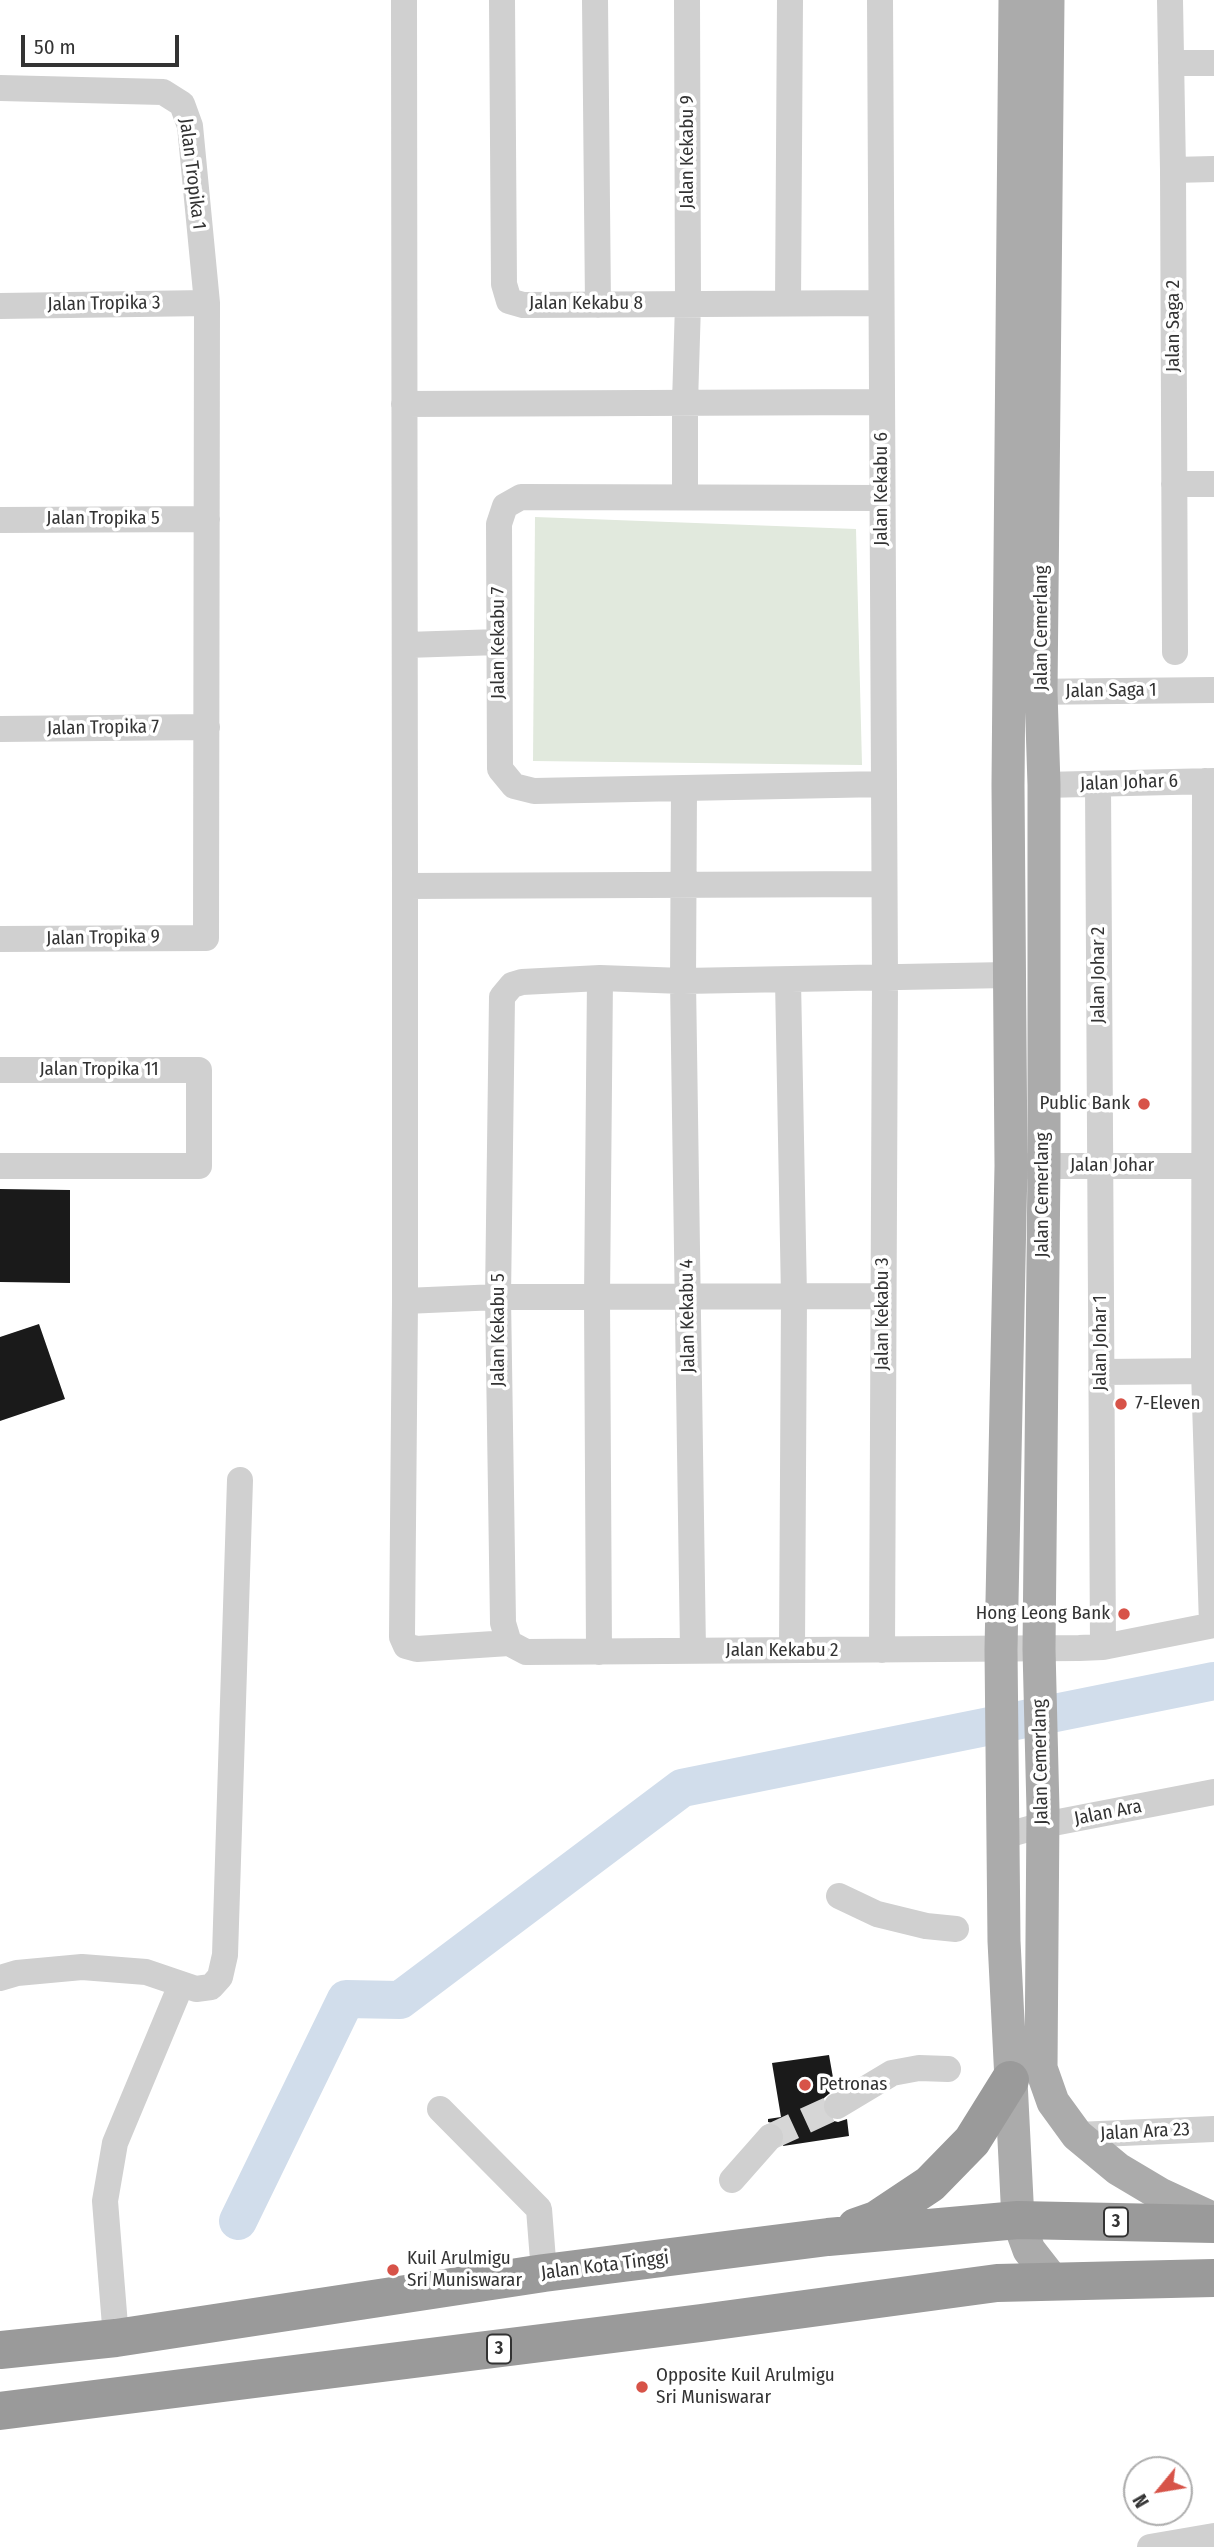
<!DOCTYPE html>
<style>
body{margin:0}
#map{position:relative;width:1214px;height:2547px;overflow:hidden;background:#fff;font-family:"Fira Sans Condensed",sans-serif}
canvas{display:block}
.north{position:absolute;left:1123px;top:2456px;width:70px;height:70px;box-sizing:border-box;background:#fff;border:2px solid #adadad;border-radius:50%;rotate:240deg;font-size:19px;font-weight:700;line-height:28px;text-align:center;color:#333}
.north::after{content:'';display:block;margin:auto;width:24px;height:32px;background:#d75348;clip-path:polygon(50% 0,100% 100%,50% 72%,0 100%)}
.scale{position:absolute;left:21px;top:35px;width:158px;height:32px;box-sizing:border-box;border:4px solid #333;border-top:0;padding-left:9px;font-size:21px;line-height:24px;white-space:nowrap;color:#333;-webkit-text-stroke:5px #fff;paint-order:stroke}
</style>
<div id="map">
<canvas width="1214" height="2547"></canvas>
<div class="north">N</div>
<div class="scale">50 m</div>
</div>
<script>
const ctx = document.querySelector('canvas').getContext('2d');
ctx.lineJoin = 'round';
function fill(path, color) { ctx.fillStyle = color; ctx.fill(path, 'evenodd'); }
const toPath = rows => new Path2D(rows.map(r => 'M' + r).join(''));
function stroke(path, color, width, dash) { ctx.strokeStyle = color; ctx.lineWidth = width; ctx.lineCap = dash ? 'butt' : 'round'; ctx.setLineDash(dash || []); ctx.stroke(path); }
function write(font, color, halo, rows, align = 'center') {
  ctx.font = font + ' "Fira Sans Condensed",sans-serif'; ctx.lineWidth = 7; ctx.setLineDash([]); ctx.textBaseline = 'middle'; ctx.strokeStyle = halo; ctx.fillStyle = color; for (const [text, x, y, turn = 0] of rows) {
    ctx.save(); ctx.translate(x, y); ctx.rotate((+turn || 0) * Math.PI / 180); ctx.textAlign = isNaN(turn) ? turn : align; if (halo) ctx.strokeText(text, 0, 0); ctx.fillText(text, 0, 0); ctx.restore();
  }
}
const green = toPath([
 [535,517,856,529,862,765,533,761]
]);
const river = toPath([
 [238,2221,346,1999,400,2000,682,1788,1214,1681]
]);
const building = toPath([
 [0,1189,70,1190,70,1283,0,1282],
 [39,1324,65,1399,0,1421,0,1337],
 [829,2055,835,2089,824,2098,821,2107,824,2115,830,2120,838,2122,847,2119,849,2136,783,2146,785,2139,785,2131,780,2125,768,2122,768,2119,781,2117,772,2063]
]);
const minorTunnel = toPath([
 [770,2137,837,2106]
]);
const minor = toPath([
 [404,0,405,886,884,884],
 [502,0,504,284,509,301,523,305,881,303],
 [595,0,598,305],
 [880,0,885,978,882,1650],
 [1170,0,1173,170,1175,652],
 [1171,63,1214,63],
 [0,88,163,92,182,104,190,126,207,303,206,938,0,939],
 [1173,170,1214,169],
 [788,303,790,0],
 [0,306,207,303],
 [404,404,882,402],
 [1174,484,1214,484],
 [685,497,685,403,688,304,687,0],
 [882,498,521,497,505,506,499,524,500,769,514,786,534,791,884,784],
 [0,520,207,519],
 [406,645,499,642],
 [1023,692,1214,690],
 [0,729,207,727],
 [1205,781,1204,1371,1212,1625],
 [1098,784,1103,1647],
 [1044,785,1214,781],
 [684,788,683,981,693,1651],
 [405,886,405,1301,402,1637,406,1646,417,1649,509,1643],
 [1008,975,683,981,600,978,522,982,512,985,502,997,498,1297,503,1623,509,1643,526,1652,1079,1648,1103,1647,1214,1625],
 [788,980,794,1297,792,1650],
 [0,1070,199,1070,199,1166,0,1166],
 [1027,1166,1214,1166],
 [405,1301,498,1297,883,1296],
 [1101,1372,1214,1371],
 [599,1652,597,1298,600,978],
 [1003,1836,1043,1825,1214,1792],
 [839,1896,877,1914,926,1926,956,1929],
 [0,1978,17,1973,82,1967,146,1972,196,1989,211,1987,220,1977,225,1955,240,1480],
 [837,2106,892,2073,919,2068,948,2069],
 [440,2109,539,2209,544,2273],
 [1077,2135,1214,2129],
 [732,2180,770,2137],
 [116,2338,105,2201,115,2143,181,1985],
 [1150,2547,1214,2536]
]);
const major = toPath([
 [1015,0,1008,785,1011,1166,1001,1649,1004,1941,1018,2220,1029,2250,1054,2282],
 [1048,0,1041,692,1044,785,1044,1165,1039,1649,1043,1810,1041,2068,1053,2102,1077,2135,1118,2169,1160,2194,1214,2219]
]);
const highway = toPath([
 [856,2227,876,2220,930,2184,972,2141,1010,2080],
 [0,2350,116,2338,544,2273,828,2237,1018,2220,1214,2224],
 [0,2411,701,2323,997,2283,1214,2278]
]);
const markers = [
 [1144,1104,7,"#d75348"],
 [1121,1404,7,"#d75348"],
 [1124,1614,7,"#d75348"],
 [805,2085,7,"#d75348"],
 [393,2270,7,"#d75348"],
 [642,2387,7,"#d75348"]
];
const shields = [
 [1116,2222,24],
 [499,2349,24]
];
const shieldNames = [
 ["3",1116,2222],
 ["3",499,2349]
];
const streetNames = [
 ["Jalan Kekabu 9",688,152,-90],
 ["Jalan Tropika 1",192,174,83],
 ["Jalan Tropika 3",104,304,-1],
 ["Jalan Kekabu 8",586,304],
 ["Jalan Saga 2",1174,326,-90],
 ["Jalan Kekabu 6",882,489,-90],
 ["Jalan Tropika 5",103,519],
 ["Jalan Cemerlang",1042,628,-90],
 ["Jalan Kekabu 7",499,643,-90],
 ["Jalan Saga 1",1111,691,-1],
 ["Jalan Tropika 7",103,728,-1],
 ["Jalan Johar 6",1129,783,-2],
 ["Jalan Tropika 9",103,938,-1],
 ["Jalan Johar 2",1099,975,-90],
 ["Jalan Tropika 11",99,1070],
 ["Jalan Johar",1112,1166],
 ["Jalan Cemerlang",1043,1195,-90],
 ["Jalan Kekabu 3",883,1314,-90],
 ["Jalan Kekabu 4",688,1316,-91],
 ["Jalan Kekabu 5",499,1330,-90],
 ["Jalan Johar 1",1101,1343,-90],
 ["Jalan Kekabu 2",782,1651],
 ["Jalan Cemerlang",1041,1762,-91],
 ["Jalan Ara",1108,1813,-11],
 ["Jalan Ara 23",1145,2132,-3],
 ["Jalan Kota Tinggi",605,2266,-7]
];
const poiNames = [
 ["Public Bank",1130,1104,"right"],
 ["7-Eleven",1135,1404],
 ["Hong Leong Bank",1110,1614,"right"],
 ["Petronas",819,2085],
 ["Kuil Arulmigu",407,2259],
 ["Sri Muniswarar",407,2281],
 ["Opposite Kuil Arulmigu",656,2376],
 ["Sri Muniswarar",656,2398]
];
fill(green, '#e1e9dd');
stroke(river, '#d1ddeb', 38);
fill(building, '#1a1a1a');
stroke(minorTunnel, '#d6d6d6', 26, [26, 13]);
stroke(minor, '#d0d0d0', 26);
stroke(major, '#ababab', 33);
stroke(highway, '#9a9a9a', 38);
for (const [x, y, r, color] of markers) { const dot = new Path2D(); dot.arc(x, y, r, 0, 2 * Math.PI); ctx.fillStyle = color; ctx.fill(dot); stroke(dot, '#fff', 2.5); }
for (const [x, y, w] of shields) { const box = new Path2D(); box.roundRect(x - w / 2, y - 14.5, w, 29, 5); ctx.fillStyle = '#fff'; ctx.fill(box); stroke(box, '#333', 2); }
write('bold 18px', '#333', null, shieldNames);
write('19px', '#333', '#fff', streetNames);
write('19px', '#333', '#fff', poiNames, 'left');
</script>
